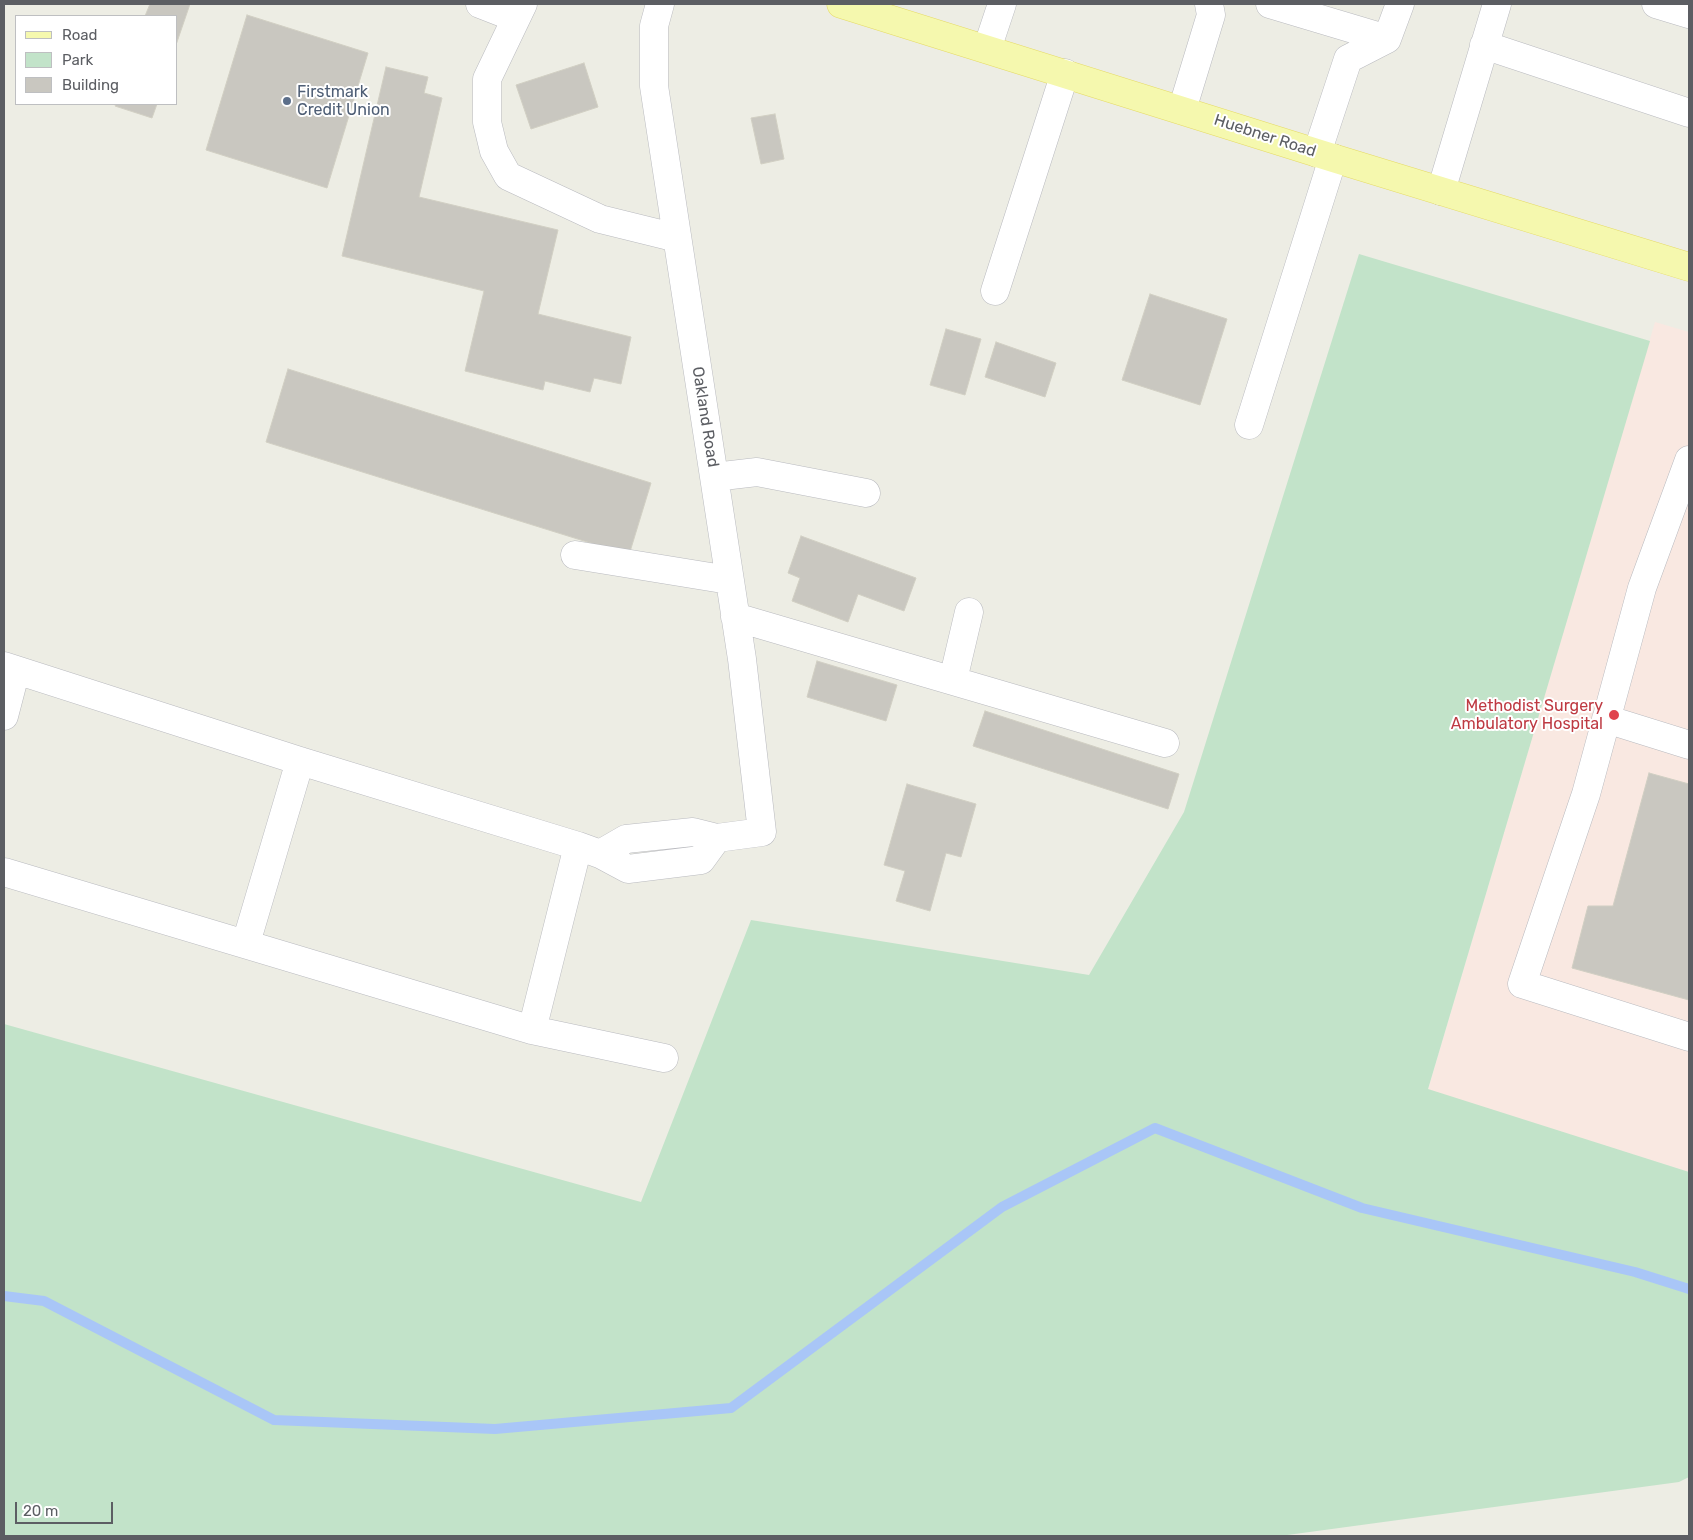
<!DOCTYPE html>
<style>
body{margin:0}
#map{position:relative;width:1693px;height:1540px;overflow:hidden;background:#edede4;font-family:Rubik,sans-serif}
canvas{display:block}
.frame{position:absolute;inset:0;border:5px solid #5c5e63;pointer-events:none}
.legend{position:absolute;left:15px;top:15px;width:162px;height:90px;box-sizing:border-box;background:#fff;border:1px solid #bebfc1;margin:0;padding:6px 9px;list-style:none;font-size:15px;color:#5c5e63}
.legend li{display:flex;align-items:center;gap:10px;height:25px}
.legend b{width:25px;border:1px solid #bebfc1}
.scale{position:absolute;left:15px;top:1502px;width:98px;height:22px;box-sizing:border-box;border:2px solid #5c5e63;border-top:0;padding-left:6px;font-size:15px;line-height:18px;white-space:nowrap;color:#5c5e63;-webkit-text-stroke:4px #fff;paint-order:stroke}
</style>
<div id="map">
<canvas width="1693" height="1540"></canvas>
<div class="frame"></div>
<ul class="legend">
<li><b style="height:6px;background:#f5f8ae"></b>Road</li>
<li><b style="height:14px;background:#c2e3c9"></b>Park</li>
<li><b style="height:14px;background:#c9c7c0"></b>Building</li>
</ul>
<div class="scale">20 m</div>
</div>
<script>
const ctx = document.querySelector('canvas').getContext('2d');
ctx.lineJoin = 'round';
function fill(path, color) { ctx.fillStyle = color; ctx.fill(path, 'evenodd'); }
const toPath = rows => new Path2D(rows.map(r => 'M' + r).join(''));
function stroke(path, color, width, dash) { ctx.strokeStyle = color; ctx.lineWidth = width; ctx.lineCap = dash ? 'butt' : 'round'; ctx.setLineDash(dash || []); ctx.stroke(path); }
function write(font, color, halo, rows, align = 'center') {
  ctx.font = font + ' Rubik,sans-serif'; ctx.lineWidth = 4; ctx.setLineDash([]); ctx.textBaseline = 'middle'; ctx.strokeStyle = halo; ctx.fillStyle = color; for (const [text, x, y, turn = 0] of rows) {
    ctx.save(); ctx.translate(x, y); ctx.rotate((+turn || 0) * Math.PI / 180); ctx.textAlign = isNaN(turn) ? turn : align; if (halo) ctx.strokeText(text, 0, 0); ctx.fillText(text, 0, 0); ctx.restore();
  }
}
const medical = toPath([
 [1655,322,1689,332,1689,1172,1428,1090]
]);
const green = toPath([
 [1359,254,1650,341,1428,1089,1689,1172,1689,1477,1679,1482,1280,1536,4,1536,4,1024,641,1202,751,920,1089,975,1184,812]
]);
const stream = toPath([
 [4,1296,44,1301,274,1420,495,1429,731,1408,1002,1207,1155,1128,1362,1208,1635,1272,1689,1289]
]);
const building = toPath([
 [150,4,190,4,176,45,176,16,145,16,150,4],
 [247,15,368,53,327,188,206,150,247,15],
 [584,63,598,107,531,129,516,85,584,63],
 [386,67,428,77,424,93,442,98,419,197,558,230,538,314,631,337,621,384,594,378,590,392,545,381,543,390,465,371,484,291,342,256,386,67],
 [116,104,157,104,152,118,115,106,116,104],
 [775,114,784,159,761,164,751,118,775,114],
 [1150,294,1227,319,1200,405,1122,380,1150,294],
 [946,329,981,339,965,395,930,385,946,329],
 [996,342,1056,363,1045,397,985,377,996,342],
 [288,369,651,483,629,555,266,442,288,369],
 [801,536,916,578,904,611,858,594,848,622,792,601,800,578,788,573,801,536],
 [817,661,897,685,886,721,807,697,817,661],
 [985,711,1179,774,1168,809,973,746,985,711],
 [1649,773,1689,784,1689,1000,1572,968,1588,906,1613,906,1649,773],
 [907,784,976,804,961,857,946,853,930,911,896,901,905,871,884,865,907,784]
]);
const minor = toPath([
 [480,4,516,18],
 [523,4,487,79,487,122,494,151,508,176,600,219,677,238],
 [1270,4,1387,39],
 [1656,4,1689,14],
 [1484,45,1689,113],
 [987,49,1002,4],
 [1182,110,1211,15,1209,4],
 [1317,153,1348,59,1387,39,1400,4],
 [1441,191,1497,4],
 [995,291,1065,73],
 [1249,425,1333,158],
 [1689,460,1642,588,1586,794,1522,984,1689,1037],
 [714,477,757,472,866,493],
 [575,555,729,580],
 [735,617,1165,743],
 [4,666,300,761,578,846,600,854,628,869,701,860,717,838],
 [953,680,969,612],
 [4,716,16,670],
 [1606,719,1689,745],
 [600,854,626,839,693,832,717,838,762,832,742,659,654,86,654,26,660,4],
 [4,872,532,1030,664,1058],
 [246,943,300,761],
 [532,1030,578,846]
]);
const major = toPath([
 [841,4,1333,158,1689,267]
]);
const markers = [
 [287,101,5,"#5c6f8a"],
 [1614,715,6,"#e0444e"]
];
const serviceNames = [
 ["Firstmark",297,92],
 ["Credit Union",297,110]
];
const streetNames = [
 ["Huebner Road",1265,136,18],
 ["Oakland Road",705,417,81]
];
const healthNames = [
 ["Methodist Surgery",1603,706],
 ["Ambulatory Hospital",1603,724]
];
fill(medical, '#f9e8e1');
fill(green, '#c2e3c9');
stroke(stream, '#a9c6f7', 10);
fill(building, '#c9c7c0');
stroke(building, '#d1cfc3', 1);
stroke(minor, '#b9babf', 29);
stroke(major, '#e5da65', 29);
stroke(minor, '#fff', 28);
stroke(major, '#f5f8ae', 28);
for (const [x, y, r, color] of markers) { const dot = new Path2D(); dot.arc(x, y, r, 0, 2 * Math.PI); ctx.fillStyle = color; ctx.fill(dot); stroke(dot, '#fff', 2); }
write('16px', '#4e5e75', '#fff', serviceNames, 'left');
write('16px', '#5c5e63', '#fff', streetNames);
write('16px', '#be3a42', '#fff', healthNames, 'right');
</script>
